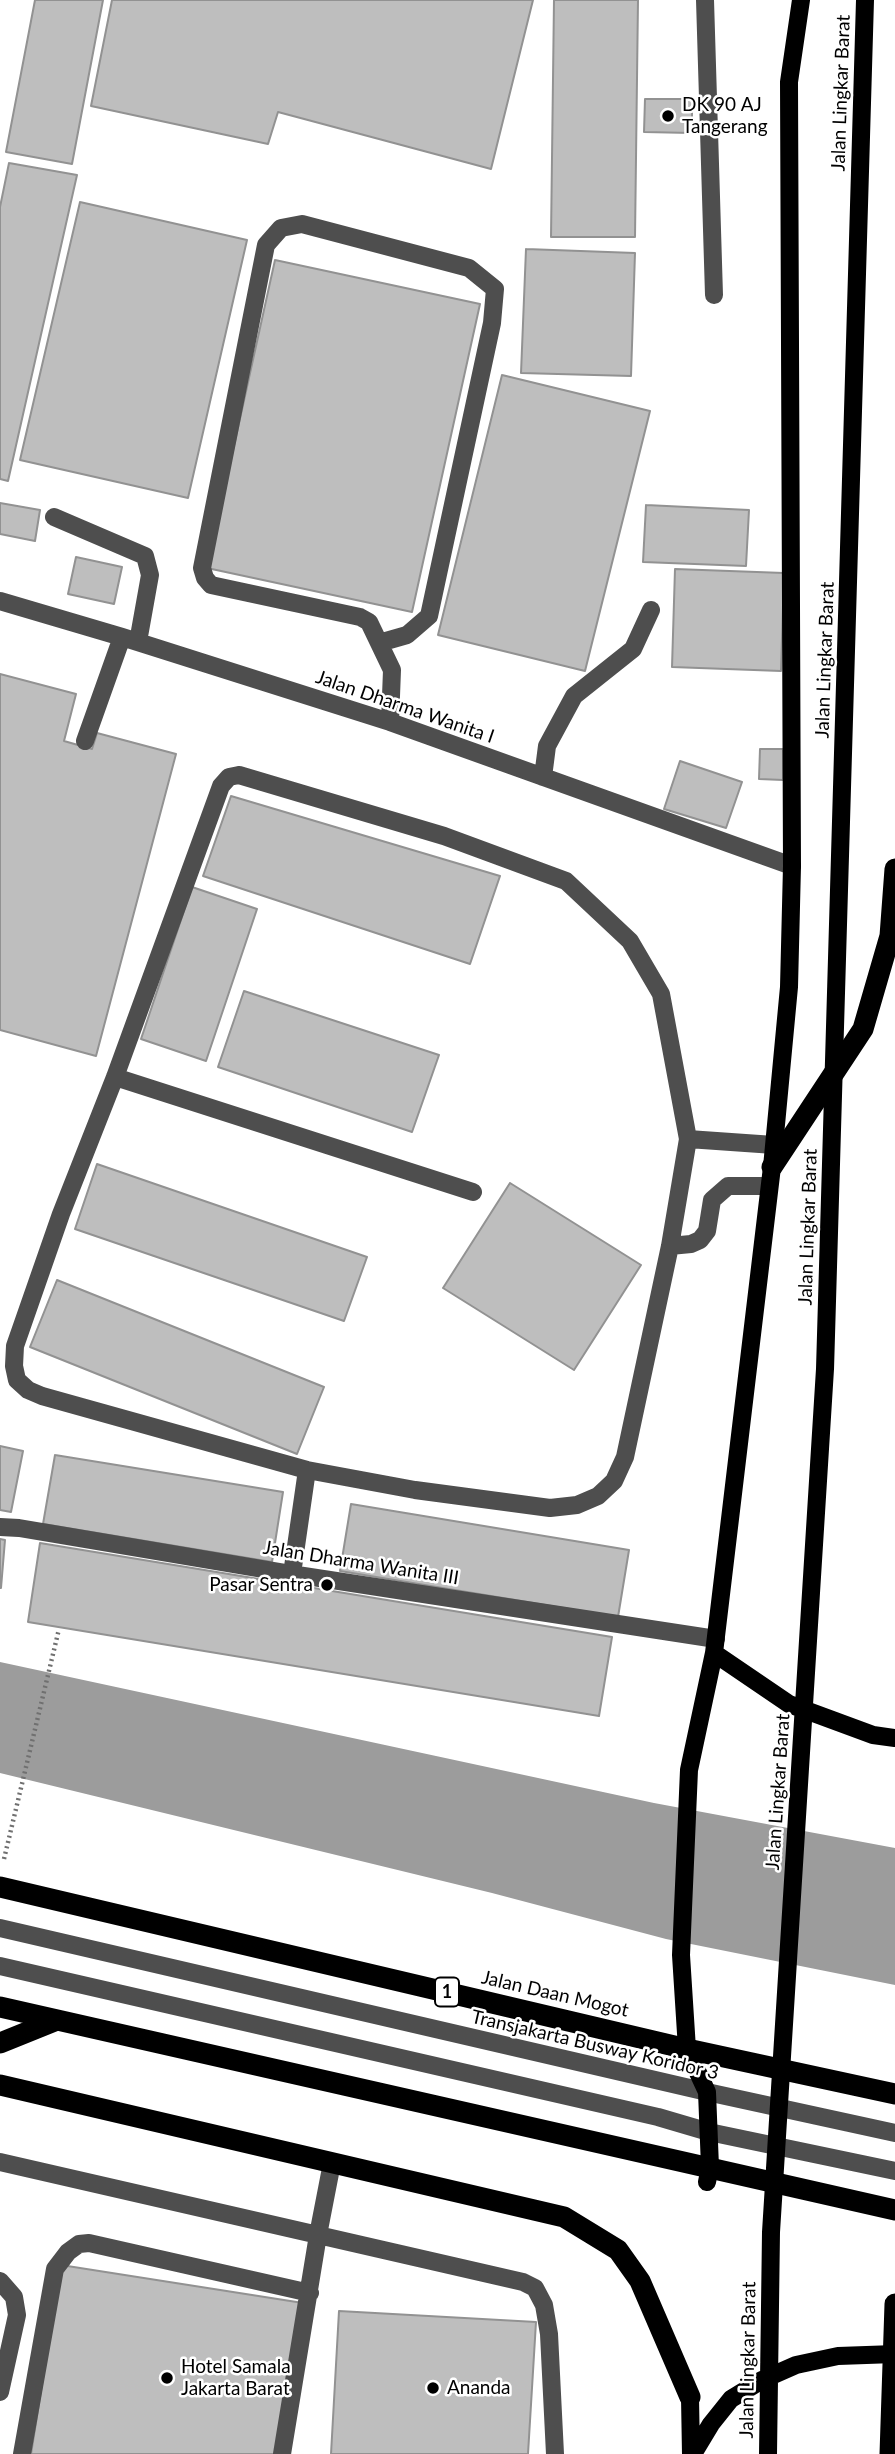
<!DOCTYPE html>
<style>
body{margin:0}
canvas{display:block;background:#fff}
</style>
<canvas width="895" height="2454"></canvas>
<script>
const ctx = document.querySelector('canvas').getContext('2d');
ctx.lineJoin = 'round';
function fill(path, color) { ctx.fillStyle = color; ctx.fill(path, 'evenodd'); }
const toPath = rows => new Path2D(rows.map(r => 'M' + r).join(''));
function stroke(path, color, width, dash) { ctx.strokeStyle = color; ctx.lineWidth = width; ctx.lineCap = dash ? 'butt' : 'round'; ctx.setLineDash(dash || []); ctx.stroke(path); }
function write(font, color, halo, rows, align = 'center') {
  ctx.font = font + ' Lato,sans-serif'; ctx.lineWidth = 5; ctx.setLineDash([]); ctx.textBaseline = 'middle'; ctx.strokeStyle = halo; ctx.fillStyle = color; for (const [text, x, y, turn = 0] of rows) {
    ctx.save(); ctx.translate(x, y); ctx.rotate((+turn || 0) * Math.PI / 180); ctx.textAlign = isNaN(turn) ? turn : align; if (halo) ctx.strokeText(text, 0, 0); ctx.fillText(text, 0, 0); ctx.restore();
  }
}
const water = toPath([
 [0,1662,654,1803,895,1848,895,1985,666,1939,492,1893,0,1773]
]);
const building = toPath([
 [35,0,103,0,72,164,6,152,35,0],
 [112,0,533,0,491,169,278,112,268,144,91,106,112,0],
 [554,0,638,0,635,237,551,237,554,0],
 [645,99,692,99,692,133,644,132,645,99],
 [9,163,77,175,8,481,0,479,0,207,9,163],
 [80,202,247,240,188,498,20,460,80,202],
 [526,249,635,253,631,376,521,373,526,249],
 [275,260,480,304,412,612,207,568,275,260],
 [502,375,650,411,585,671,438,635,502,375],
 [0,503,40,510,35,541,0,534,0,503],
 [646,505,749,510,746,566,643,562,646,505],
 [76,557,122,567,114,604,68,594,76,557],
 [675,569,784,573,781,671,672,667,675,569],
 [0,674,76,694,64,741,92,749,97,733,176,754,96,1056,0,1030,0,674],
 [760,749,783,749,783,780,759,779,760,749],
 [680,761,742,782,726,828,664,809,680,761],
 [231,796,500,876,470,964,203,876,231,796],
 [192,887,257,909,206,1061,141,1039,192,887],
 [244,991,439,1055,412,1132,218,1067,244,991],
 [97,1164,367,1257,344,1321,75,1229,97,1164],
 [510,1183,641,1265,574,1370,443,1288,510,1183],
 [57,1280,324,1387,297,1454,30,1347,57,1280],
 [0,1446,23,1451,11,1512,0,1510,0,1446],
 [55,1455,283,1492,272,1562,43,1524,55,1455],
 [351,1504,629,1550,618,1617,340,1571,351,1504],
 [0,1539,5,1540,1,1588,0,1588,0,1539],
 [40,1543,612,1637,599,1716,28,1622,40,1543],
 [61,2265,303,2303,279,2454,31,2454,61,2265],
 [339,2311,536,2322,528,2454,331,2454,339,2311]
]);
const path = toPath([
 [4,1859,59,1629]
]);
const minor = toPath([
 [705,0,714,295],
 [54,517,145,556,150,575,138,642],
 [0,601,122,637,390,722,792,866],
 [379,643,407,635,429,616,492,323,495,289,469,268,302,224,281,228,266,245,202,568,205,578,211,585,360,617,369,622,392,670,390,722],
 [85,741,122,637],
 [239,775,444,836,566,881,630,941,661,994,688,1139,670,1246,625,1457,614,1481,598,1496,577,1505,550,1508,415,1490,307,1470,42,1396,28,1390,17,1380,14,1366,15,1346,61,1214,115,1077,221,786,229,777,239,775],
 [543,777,547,746,574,696,633,649,651,610],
 [115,1077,473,1192],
 [688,1139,774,1145],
 [670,1246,691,1244,700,1240,707,1231,712,1200,728,1186,768,1186],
 [0,1527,19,1528,292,1574,716,1639],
 [292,1574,307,1470],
 [0,1928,707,2092,895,2133],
 [0,1966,658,2117,709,2132,895,2171],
 [0,2162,523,2282,535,2288,544,2305,549,2334,555,2454],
 [0,2281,14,2297,17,2315,0,2392],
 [22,2454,55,2269,68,2252,79,2244,89,2243,310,2293],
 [282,2454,318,2235,332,2163]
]);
const major = toPath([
 [714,1653,789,1704,873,1735,895,1738],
 [707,2182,710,2167,707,2092,687,2049,681,1955,689,1770,714,1653,772,1167,789,987,792,866,789,82,801,0],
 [690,2397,691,2454],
 [693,2454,711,2424,731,2399,762,2380,796,2365,838,2356,895,2354],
 [768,2454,771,2232,825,1369,865,0]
]);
const highway = toPath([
 [772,1167,863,1029,890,936,895,869],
 [0,1887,687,2049,895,2094],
 [0,2007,895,2210],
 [0,2043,57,2020],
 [0,2085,564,2217,618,2250,640,2281,690,2397],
 [890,2454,895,2304]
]);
const markers = [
 [668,116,7,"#000"],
 [327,1585,7,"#000"],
 [167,2378,7,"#000"],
 [433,2388,7,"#000"]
];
const shields = [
 [447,1992,24]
];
const shieldNames = [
 ["1",447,1992]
];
const streetNames = [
 ["Jalan Lingkar Barat",841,93,-88],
 ["Jalan Lingkar Barat",825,660,-88],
 ["Jalan Dharma Wanita I",405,707,19],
 ["Jalan Lingkar Barat",808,1227,-88],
 ["Jalan Dharma Wanita III",361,1563,9],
 ["Jalan Lingkar Barat",778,1792,-86],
 ["Jalan Daan Mogot",555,1994,13],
 ["Transjakarta Busway Koridor 3",595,2045,13],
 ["Jalan Lingkar Barat",748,2360,-89]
];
const poiNames = [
 ["DK 90 AJ",682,105],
 ["Tangerang",682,127],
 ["Pasar Sentra",313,1585,"right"],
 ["Hotel Samala",181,2367],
 ["Jakarta Barat",181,2389],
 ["Ananda",447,2388]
];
fill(water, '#9c9c9c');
fill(building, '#bebebe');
stroke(building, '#929292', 2);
stroke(path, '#707070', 4.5, [2, 3.5]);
stroke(minor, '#4e4e4e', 18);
stroke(major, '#000', 18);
stroke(highway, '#000', 21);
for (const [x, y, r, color] of markers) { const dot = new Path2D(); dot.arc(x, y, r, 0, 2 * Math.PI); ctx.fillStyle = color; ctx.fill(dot); stroke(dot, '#fff', 2.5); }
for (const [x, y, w] of shields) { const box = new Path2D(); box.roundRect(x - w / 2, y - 14.5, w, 29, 5); ctx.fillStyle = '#fff'; ctx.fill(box); stroke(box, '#000', 2); }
write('bold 18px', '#000', null, shieldNames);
write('19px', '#000', '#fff', streetNames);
write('19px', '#000', '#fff', poiNames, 'left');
</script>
